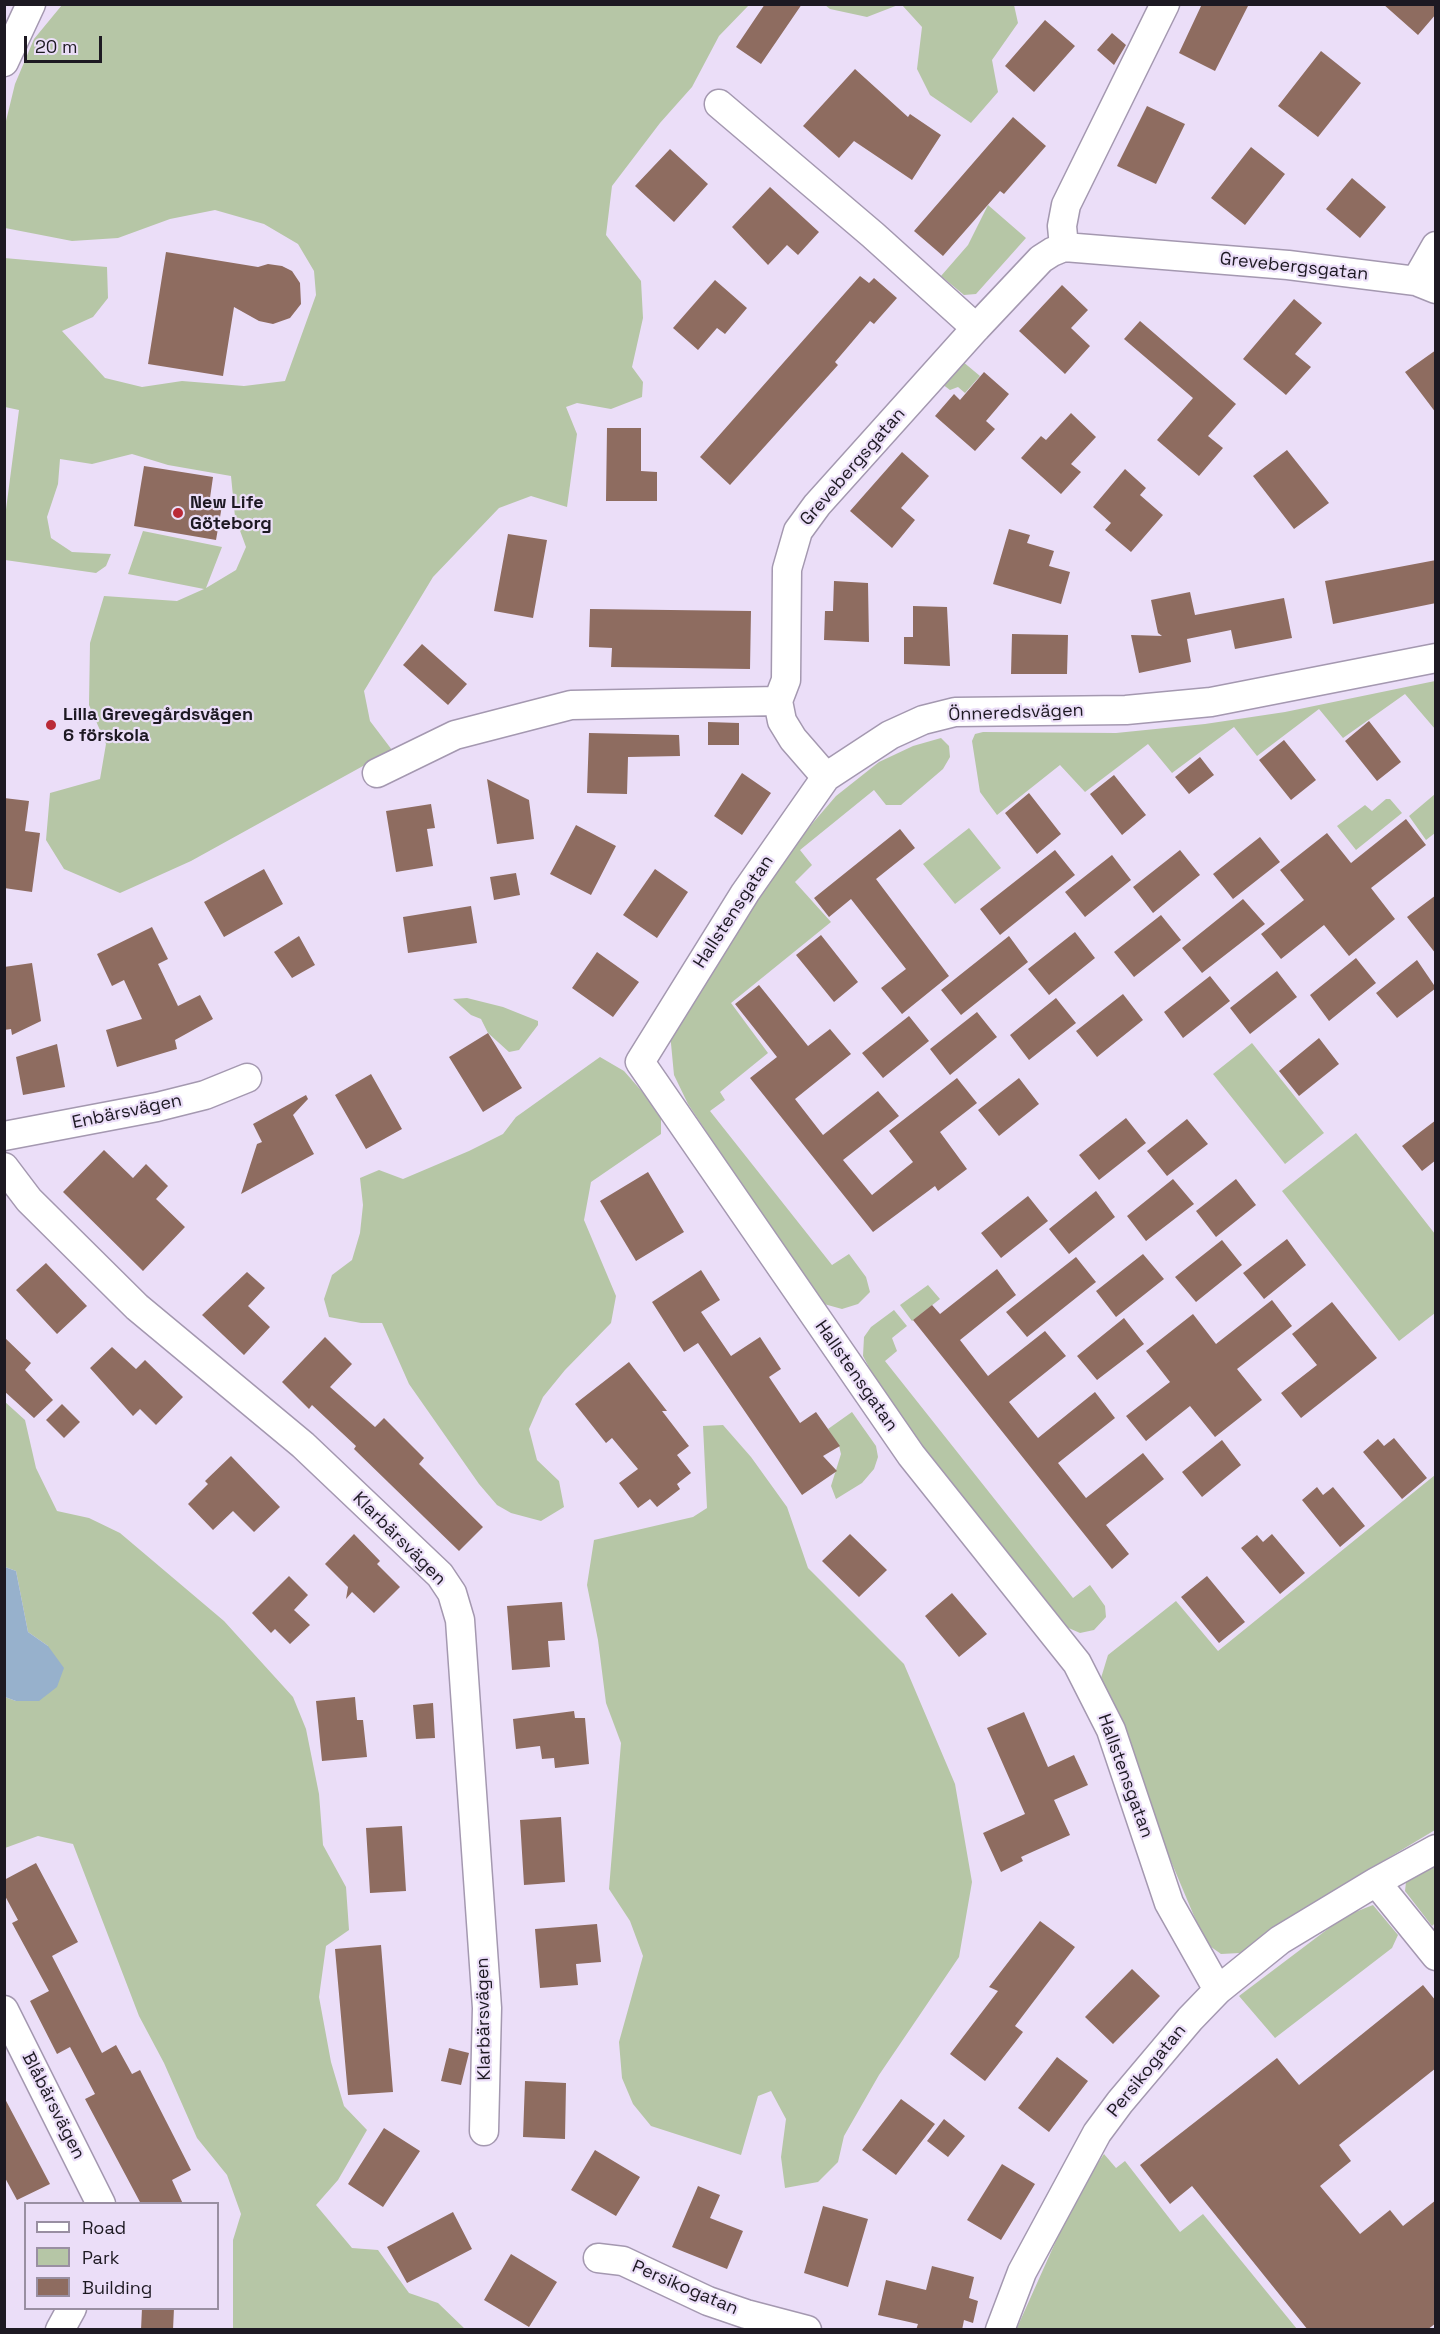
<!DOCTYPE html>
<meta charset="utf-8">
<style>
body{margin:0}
#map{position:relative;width:1440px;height:2334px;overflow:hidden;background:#ebdef8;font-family:"Space Grotesk",sans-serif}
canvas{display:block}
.frame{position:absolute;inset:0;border:6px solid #1d1922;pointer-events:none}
.legend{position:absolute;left:24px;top:2202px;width:195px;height:108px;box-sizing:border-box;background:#ebdef8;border:2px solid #998fa2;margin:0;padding:8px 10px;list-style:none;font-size:18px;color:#1d1922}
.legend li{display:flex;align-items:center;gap:12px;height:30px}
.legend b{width:30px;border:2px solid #998fa2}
.scale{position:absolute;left:24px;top:36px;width:78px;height:27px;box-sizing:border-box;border:3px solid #1d1922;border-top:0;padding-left:8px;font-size:18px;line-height:21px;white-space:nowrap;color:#1d1922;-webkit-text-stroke:4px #ebdef8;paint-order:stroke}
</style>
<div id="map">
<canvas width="1440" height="2334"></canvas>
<div class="frame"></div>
<ul class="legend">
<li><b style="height:8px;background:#fff"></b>Road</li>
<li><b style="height:16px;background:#b6c6a6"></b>Park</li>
<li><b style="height:16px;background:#8e6c60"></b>Building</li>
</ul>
<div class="scale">20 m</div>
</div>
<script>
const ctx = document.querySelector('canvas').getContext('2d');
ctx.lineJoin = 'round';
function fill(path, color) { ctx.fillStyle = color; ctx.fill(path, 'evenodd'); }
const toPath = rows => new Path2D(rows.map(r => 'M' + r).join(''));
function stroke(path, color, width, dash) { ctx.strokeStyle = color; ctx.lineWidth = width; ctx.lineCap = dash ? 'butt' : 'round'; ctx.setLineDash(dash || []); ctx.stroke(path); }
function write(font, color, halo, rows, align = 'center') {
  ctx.font = font + ' "Space Grotesk",sans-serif'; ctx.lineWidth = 4.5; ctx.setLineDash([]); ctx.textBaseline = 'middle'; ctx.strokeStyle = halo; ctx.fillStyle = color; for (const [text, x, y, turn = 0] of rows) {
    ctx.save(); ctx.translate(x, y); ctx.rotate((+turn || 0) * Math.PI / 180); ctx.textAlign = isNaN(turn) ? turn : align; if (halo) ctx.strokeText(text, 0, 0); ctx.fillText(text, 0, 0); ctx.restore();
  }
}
const green = toPath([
 [62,5,749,5,719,36,692,87,660,123,612,186,606,235,641,281,643,318,632,367,643,382,642,397,611,409,577,403,566,407,577,434,567,507,531,496,499,508,433,577,364,691,370,721,392,750,191,861,120,893,64,869,46,840,50,793,100,779,106,744,89,705,90,643,104,596,177,601,204,589,128,574,143,531,222,547,206,588,236,570,246,547,235,517,231,476,168,465,132,454,92,464,60,459,58,484,47,517,51,538,72,552,111,554,106,566,96,573,5,560,5,517,19,410,5,407,4,258,107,267,108,298,93,317,62,331,105,378,142,387,182,381,244,386,285,381,316,295,314,271,298,244,264,224,215,210,170,219,118,238,72,241,5,228,5,125,15,84,34,39],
 [825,5,898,5,867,17,830,9],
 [902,5,1014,5,1018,23,992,60,998,92,971,123,930,95,917,69,922,27],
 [988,205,1026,238,976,294,964,295,941,276,968,245],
 [962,361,980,376,965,393,958,387,950,390,942,384],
 [1435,681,1435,729,1405,694,1343,738,1319,709,1257,756,1234,727,1172,773,1148,744,1085,792,1060,765,997,815,980,792,972,741,975,734,983,732,1116,733,1205,724,1285,712],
 [941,738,949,746,950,757,943,769,901,805,886,805,874,790,800,850,812,865,795,882,831,922,731,1003,768,1053,720,1092,725,1100,710,1111,832,1265,849,1254,866,1277,870,1292,858,1304,842,1309,824,1304,807,1283,688,1104,674,1075,670,1033,688,999,793,846,836,796,879,762,913,746],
 [1435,794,1435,833,1426,840,1409,816],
 [1386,799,1390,799,1402,813,1356,850,1337,826,1365,805,1372,811],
 [969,828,1001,868,955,904,923,864],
 [467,998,503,1007,538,1021,538,1025,519,1050,509,1052,488,1033,481,1019,471,1015,453,999],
 [1252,1043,1324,1133,1285,1164,1213,1074],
 [600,1057,624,1071,661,1113,661,1134,591,1182,584,1220,616,1296,611,1323,565,1370,543,1397,529,1429,537,1460,559,1481,564,1507,541,1521,511,1513,497,1505,479,1484,409,1384,382,1323,361,1323,329,1317,324,1299,332,1275,352,1260,360,1233,363,1205,360,1178,379,1170,403,1179,469,1151,503,1134,516,1117],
 [1356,1133,1435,1234,1435,1313,1399,1341,1282,1191],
 [928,1285,940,1299,912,1321,900,1305],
 [894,1310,907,1326,892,1338,897,1351,885,1361,1073,1598,1090,1585,1105,1606,1106,1617,1094,1630,1080,1633,1064,1626,888,1404,863,1356,864,1337,871,1327],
 [4,1401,25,1420,36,1468,57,1511,89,1518,120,1533,224,1621,293,1697,306,1729,319,1794,323,1845,346,1887,349,1930,326,1946,319,1997,331,2062,344,2106,367,2130,338,2180,316,2205,352,2248,378,2250,409,2293,438,2303,465,2329,233,2329,233,2240,241,2214,227,2175,197,2138,164,2063,139,2016,73,1844,38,1836,5,1848,5,1697,16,1701,48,1646,28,1632,16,1571,5,1567],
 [852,1412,876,1446,878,1457,874,1469,862,1483,836,1499,831,1486,841,1454,839,1446,828,1429],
 [723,1425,751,1457,787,1507,808,1568,904,1664,955,1784,972,1882,959,1957,879,2075,844,2136,838,2162,818,2182,785,2188,781,2157,786,2119,771,2091,758,2096,741,2155,651,2126,633,2104,622,2078,619,2042,643,1956,630,1921,609,1889,621,1743,606,1703,598,1640,587,1585,594,1540,693,1517,707,1508,703,1426],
 [1435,1475,1435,1830,1278,1924,1240,1953,1221,1954,1207,1944,1194,1916,1165,1847,1138,1764,1101,1678,1108,1655,1176,1601,1218,1651],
 [1435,1866,1435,1923,1432,1926,1405,1891,1406,1882],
 [1373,1905,1398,1935,1392,1948,1275,2038,1239,1996,1345,1916],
 [1104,2154,1116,2168,1125,2161,1180,2232,1203,2214,1297,2329,1016,2330,1064,2223,1086,2180]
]);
const water = toPath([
 [5,1567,16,1571,28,1632,48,1646,64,1668,57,1687,39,1701,16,1701,5,1697]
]);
const building = toPath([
 [765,4,802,4,761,64,736,47],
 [1202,4,1249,4,1215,71,1179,53],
 [1383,4,1436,4,1436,14,1418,35],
 [1045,20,1075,46,1034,92,1005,66],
 [1112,33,1126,45,1114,65,1097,50],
 [1321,51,1361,83,1318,137,1278,106],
 [855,69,908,117,910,114,941,135,912,180,854,141,839,158,803,126],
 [1147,106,1185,124,1156,184,1117,166],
 [1013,117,1046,146,1004,194,1000,191,943,256,914,231],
 [1251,147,1285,174,1245,225,1211,198],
 [670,149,708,184,674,222,635,186],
 [1352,178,1386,207,1360,238,1326,209],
 [770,187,819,232,798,255,787,245,768,265,732,227],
 [166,252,258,267,268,264,282,266,292,271,300,283,301,304,290,318,273,324,259,321,234,307,223,376,148,364],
 [860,276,869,283,874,278,897,298,874,324,870,321,835,362,838,365,730,485,700,457],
 [715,280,747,308,725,334,717,328,698,350,673,328],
 [1062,285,1088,310,1071,328,1090,346,1065,374,1019,331],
 [1294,299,1322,323,1295,354,1311,367,1286,395,1243,359],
 [1140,321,1236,404,1208,436,1223,448,1199,476,1157,440,1193,398,1124,339],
 [1436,350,1436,413,1405,372],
 [984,372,1009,394,986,421,995,429,975,451,935,416,954,394,960,400],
 [1071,413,1096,437,1071,464,1081,472,1061,494,1021,458,1041,436,1046,440],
 [607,428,641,428,641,471,657,472,657,501,606,501],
 [1287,450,1329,503,1294,529,1253,476],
 [902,452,929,476,901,508,915,520,892,548,850,511],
 [144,466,213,477,210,498,223,500,216,540,134,526],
 [1125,469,1146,488,1140,495,1163,515,1131,552,1105,530,1111,523,1093,507],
 [1009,529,1030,535,1027,543,1054,551,1049,566,1070,572,1061,604,993,584],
 [508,534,547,540,533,618,494,611],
 [1436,560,1436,603,1333,624,1325,581],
 [834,581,868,583,869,642,824,640,825,611,833,611],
 [1190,592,1195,615,1284,598,1292,638,1235,649,1231,630,1187,639,1191,662,1139,673,1131,635,1162,636,1158,633,1151,600],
 [913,606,947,607,950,666,904,664,904,637,913,637],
 [590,609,751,611,750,669,611,667,612,648,589,647],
 [1012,634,1068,635,1067,674,1011,674],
 [422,644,467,684,448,705,403,665],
 [1369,721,1401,762,1377,781,1345,741],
 [708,722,739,723,739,745,708,745],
 [589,733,679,735,680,756,628,757,627,794,587,793],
 [1284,740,1316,780,1291,800,1259,760],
 [1200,757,1214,775,1189,794,1175,777],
 [742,773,771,793,742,835,714,816],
 [1114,775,1146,815,1122,835,1090,794],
 [487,779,529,800,534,839,497,844],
 [1029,793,1061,834,1037,854,1005,813],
 [4,798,29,801,25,831,40,833,32,892,4,888],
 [431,804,435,828,427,829,433,866,396,872,386,811],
 [1406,819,1426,845,1371,888,1395,919,1349,956,1324,925,1281,959,1261,934,1304,900,1280,870,1327,833,1351,863],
 [576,825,616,846,591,895,550,874],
 [900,829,915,848,876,879,949,976,902,1014,881,988,906,969,851,899,829,917,814,898],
 [1260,837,1280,862,1233,899,1213,874],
 [1055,850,1075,875,1000,935,980,909],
 [1180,850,1200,875,1153,913,1133,887],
 [1112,855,1131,880,1085,917,1065,892],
 [264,869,283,904,224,937,204,902],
 [655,869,688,892,657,938,623,915],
 [516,873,520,895,494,900,490,877],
 [1436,895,1436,954,1407,917],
 [1243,899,1265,924,1202,973,1182,948],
 [471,906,477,943,408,953,403,917],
 [1161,915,1181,940,1134,977,1114,952],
 [152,927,168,959,158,964,178,1006,200,995,213,1019,175,1040,177,1049,117,1067,106,1030,142,1019,124,980,112,986,97,954],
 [1075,932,1095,958,1049,995,1028,969],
 [821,935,858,982,834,1002,796,955],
 [299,936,315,965,292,978,274,952],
 [1009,936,1028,962,961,1015,941,990],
 [597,952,639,982,613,1017,572,988],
 [1356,958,1376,983,1329,1021,1310,995],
 [1417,960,1436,988,1397,1018,1376,993],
 [32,963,41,1021,12,1035,11,1029,4,1030,4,967],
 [1277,971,1297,997,1250,1034,1230,1008],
 [1210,976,1230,1001,1183,1038,1164,1012],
 [759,985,808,1046,830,1029,851,1054,795,1099,823,1135,878,1091,899,1116,843,1160,872,1195,913,1162,889,1131,957,1078,977,1103,940,1132,967,1169,938,1191,935,1186,873,1232,750,1078,777,1057,735,1004],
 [1123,994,1143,1020,1097,1057,1076,1031],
 [1056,998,1076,1023,1029,1060,1010,1035],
 [977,1012,997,1037,950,1075,930,1049],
 [909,1016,929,1041,883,1078,862,1053],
 [488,1033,522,1088,483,1112,449,1057],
 [1319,1038,1339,1064,1299,1096,1279,1071],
 [57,1044,65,1087,23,1095,16,1057],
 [371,1074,402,1129,366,1149,335,1095],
 [1019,1078,1039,1104,999,1136,978,1110],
 [306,1095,308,1099,293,1115,314,1154,241,1194,257,1144,262,1142,253,1124],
 [1126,1118,1146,1143,1099,1180,1079,1155],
 [1187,1119,1208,1144,1167,1176,1147,1151],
 [1436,1120,1436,1160,1422,1171,1402,1146],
 [104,1150,133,1178,146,1164,168,1186,156,1199,185,1227,143,1271,63,1192],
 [648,1172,684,1232,636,1261,600,1201],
 [1173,1179,1194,1204,1146,1241,1127,1216],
 [1236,1179,1256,1205,1216,1237,1196,1211],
 [1096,1191,1115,1217,1069,1254,1049,1229],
 [1028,1196,1048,1221,1001,1258,981,1233],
 [1287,1239,1306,1265,1264,1299,1243,1273],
 [1222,1240,1242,1265,1196,1302,1175,1277],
 [1143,1254,1164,1279,1116,1317,1096,1291],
 [1076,1257,1096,1282,1027,1337,1006,1312],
 [46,1263,87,1306,57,1334,16,1290],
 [997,1269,1016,1295,960,1340,988,1376,1045,1331,1066,1356,1009,1402,1038,1438,1095,1392,1115,1418,1058,1463,1086,1498,1143,1453,1164,1479,1106,1525,1129,1554,1112,1569,913,1320,932,1305,940,1314],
 [701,1270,720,1300,701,1312,731,1356,760,1337,781,1369,769,1377,800,1423,816,1412,840,1446,823,1456,837,1471,802,1495,698,1343,684,1352,652,1302],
 [247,1272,265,1288,248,1306,270,1327,244,1355,202,1315],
 [1272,1300,1292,1326,1237,1369,1262,1400,1215,1437,1190,1406,1146,1441,1126,1416,1170,1382,1146,1351,1193,1314,1216,1344],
 [1332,1302,1377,1358,1301,1418,1281,1393,1317,1365,1292,1334],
 [1124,1318,1144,1344,1097,1380,1077,1356],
 [4,1337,31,1363,25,1370,53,1400,34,1418,4,1391],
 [325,1337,352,1364,330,1387,375,1427,384,1418,424,1458,419,1464,483,1527,459,1551,354,1449,356,1446,312,1405,309,1409,282,1382],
 [112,1347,136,1369,145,1360,183,1397,156,1425,140,1409,133,1416,90,1368],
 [629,1362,667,1411,662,1411,689,1446,677,1455,691,1473,677,1484,680,1489,657,1507,650,1499,638,1508,619,1483,638,1469,612,1438,606,1443,575,1404],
 [62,1404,80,1422,64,1438,46,1420],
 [1394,1438,1427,1478,1402,1499,1363,1452,1378,1439,1384,1446],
 [1222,1440,1241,1465,1202,1497,1182,1472],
 [231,1456,280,1507,254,1532,233,1511,213,1530,188,1504,208,1484,205,1481],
 [1317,1487,1323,1495,1333,1487,1365,1526,1340,1547,1302,1500],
 [354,1534,380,1561,377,1564,400,1587,374,1613,352,1592,346,1599,348,1587,325,1564],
 [850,1534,887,1570,859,1597,822,1561],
 [1272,1534,1305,1573,1280,1594,1241,1548,1257,1535,1263,1542],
 [289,1576,308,1595,294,1610,310,1625,290,1644,275,1629,271,1633,252,1613],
 [1207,1576,1245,1622,1219,1643,1181,1597],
 [952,1593,987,1634,959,1657,925,1616],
 [562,1602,565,1640,548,1641,550,1667,512,1670,507,1606],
 [355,1697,357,1720,363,1720,367,1757,322,1761,316,1701],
 [433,1703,435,1738,416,1739,413,1705],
 [574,1711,575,1718,585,1718,589,1764,555,1768,554,1758,542,1759,540,1746,516,1749,513,1719],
 [1024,1712,1048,1767,1074,1755,1088,1785,1054,1800,1070,1835,1021,1857,1023,1861,1001,1872,983,1833,1025,1814,987,1728],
 [561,1817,565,1882,524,1885,520,1820],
 [402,1826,406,1891,370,1893,366,1828],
 [36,1863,78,1942,52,1956,102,2053,116,2045,132,2074,140,2070,191,2170,172,2180,183,2204,141,2204,85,2099,95,2094,70,2047,57,2054,30,2001,49,1991,12,1923,18,1920,4,1894,4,1880],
 [1040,1921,1075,1947,1015,2026,1023,2032,985,2081,950,2054,998,1991,989,1987],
 [597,1924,601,1962,576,1964,578,1985,540,1988,535,1929],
 [381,1945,393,2092,348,2095,335,1949],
 [1132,1969,1160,1996,1113,2044,1085,2017],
 [1423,1985,1436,2001,1436,2068,1339,2145,1351,2161,1320,2186,1360,2234,1390,2210,1403,2226,1436,2200,1436,2323,1427,2330,1308,2330,1192,2186,1170,2204,1140,2165,1277,2058,1299,2085],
 [449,2048,469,2053,461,2085,441,2081],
 [1057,2057,1088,2081,1049,2132,1018,2108],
 [525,2081,566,2083,565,2139,523,2137],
 [4,2097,50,2184,17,2200,4,2176],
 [901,2099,935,2124,896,2175,862,2150],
 [944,2119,965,2136,948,2157,927,2141],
 [384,2128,420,2151,383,2207,348,2184],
 [595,2150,640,2177,616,2216,571,2190],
 [1002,2164,1035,2184,1001,2240,967,2220],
 [698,2186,720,2195,710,2218,743,2231,727,2269,672,2247],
 [823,2206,868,2219,848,2287,804,2273],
 [453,2212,472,2249,407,2283,387,2247],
 [511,2254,557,2282,529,2327,484,2300],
 [932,2266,974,2277,969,2298,978,2301,973,2323,964,2320,962,2330,916,2330,918,2324,878,2315,886,2280,926,2290],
 [142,2308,174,2308,173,2330,141,2330]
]);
const minor = toPath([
 [4,62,31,4],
 [719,104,873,235,976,328],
 [1064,247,1062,226,1066,205,1165,4],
 [1416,281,1436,246],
 [778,701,786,680,787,569,798,531,817,505,976,328,1041,259,1052,252,1064,247,1288,265,1416,281,1436,289],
 [377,773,455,735,571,705,778,701,782,721,793,739,826,777,890,735,923,720,955,712,1126,710,1211,702,1436,658],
 [826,777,745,893,640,1062,911,1455,1077,1663,1111,1730,1169,1903,1218,1990],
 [4,1136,157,1107,205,1095,247,1078],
 [4,1167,29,1200,137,1307,303,1445,440,1575,452,1593,460,1620,487,2008,484,2131],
 [1376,1882,1436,1956],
 [4,2010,101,2204],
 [598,2258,623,2261,708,2301,746,2314,807,2330],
 [60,2330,72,2308],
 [1000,2330,1022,2272,1097,2133,1120,2102,1190,2019,1218,1990,1280,1940,1376,1882,1436,1849]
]);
const markers = [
 [178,513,6,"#ba2a37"],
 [51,725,6,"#ba2a37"]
];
const streetNames = [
 ["Grevebergsgatan",1294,267,6],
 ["Grevebergsgatan",853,467,-49],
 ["Önneredsvägen",1016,713,-2],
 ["Hallstensgatan",734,912,-57],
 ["Enbärsvägen",127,1112,-12],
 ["Hallstensgatan",856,1376,55],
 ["Klarbärsvägen",399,1539,45],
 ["Hallstensgatan",1125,1776,70],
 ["Klarbärsvägen",484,2019,-91],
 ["Persikogatan",1147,2071,-51],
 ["Blåbärsvägen",53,2106,63],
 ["Persikogatan",685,2288,23]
];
const poiNames = [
 ["New Life",190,503],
 ["Göteborg",190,524],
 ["Lilla Grevegårdsvägen",63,715],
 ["6 förskola",63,736]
];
fill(green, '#b6c6a6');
fill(water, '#97b1cc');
fill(building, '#8e6c60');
stroke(minor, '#a498b0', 31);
stroke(minor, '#fff', 28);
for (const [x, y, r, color] of markers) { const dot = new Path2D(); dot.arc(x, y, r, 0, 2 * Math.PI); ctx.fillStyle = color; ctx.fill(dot); stroke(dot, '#ebdef8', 2); }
write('18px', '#1d1922', '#ebdef8', streetNames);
write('bold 18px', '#1d1922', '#ebdef8', poiNames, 'left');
</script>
